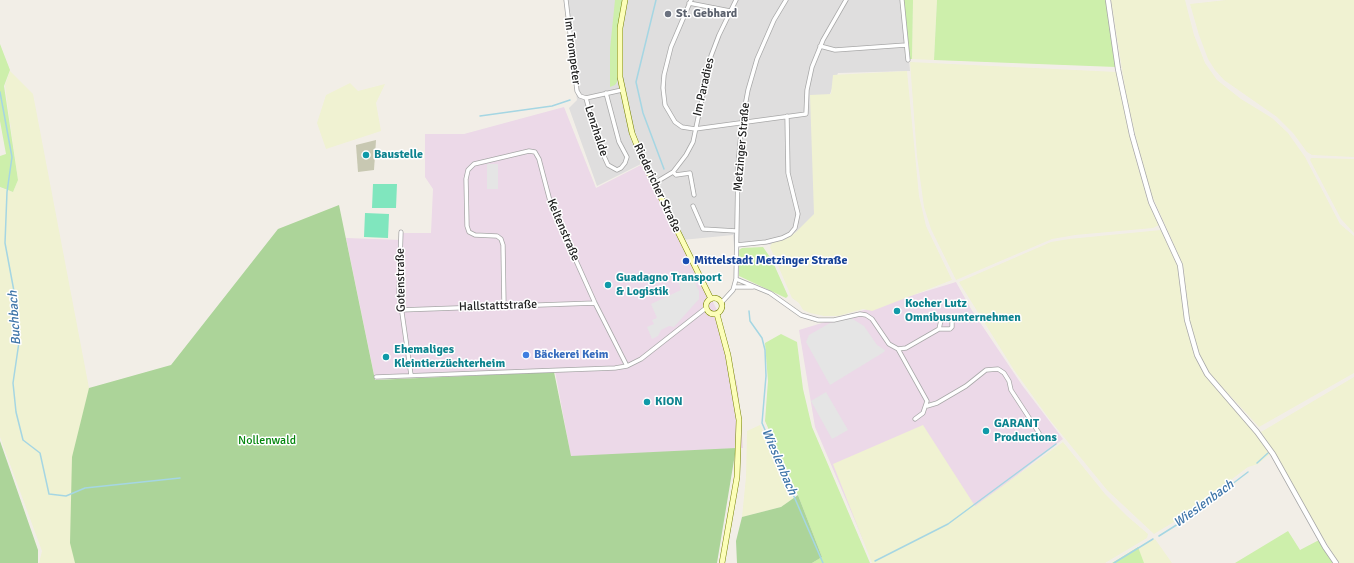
<!DOCTYPE html>
<meta charset="utf-8">
<style>
body{margin:0}
canvas{display:block;background:#f2eee7}
</style>
<canvas width="1354" height="563"></canvas>
<script>
const ctx = document.querySelector('canvas').getContext('2d');
ctx.lineJoin = 'round';
function fill(path, color) { ctx.fillStyle = color; ctx.fill(path, 'evenodd'); }
const toPath = rows => new Path2D(rows.map(r => 'M' + r).join(''));
function stroke(path, color, width, dash) { ctx.strokeStyle = color; ctx.lineWidth = width; ctx.lineCap = dash ? 'butt' : 'round'; ctx.setLineDash(dash || []); ctx.stroke(path); }
function write(font, color, halo, rows, align = 'center') {
  ctx.font = font + ' Signika,sans-serif'; ctx.lineWidth = 3; ctx.setLineDash([]); ctx.textBaseline = 'middle'; ctx.strokeStyle = halo; ctx.fillStyle = color; for (const [text, x, y, turn = 0] of rows) {
    ctx.save(); ctx.translate(x, y); ctx.rotate((+turn || 0) * Math.PI / 180); ctx.textAlign = isNaN(turn) ? turn : align; if (halo) ctx.strokeText(text, 0, 0); ctx.fillText(text, 0, 0); ctx.restore();
  }
}
const residential = toPath([
 [564,0,904,0,910,71,838,73,815,133,818,219,776,244,734,246,733,235,682,240,645,162,597,186,569,108,577,100]
]);
const industrial = toPath([
 [564,107,596,188,641,165,659,196,718,312,738,387,743,448,571,457,555,371,375,379,346,238,402,240,403,233,431,233,433,189,425,177,425,134,464,134],
 [956,282,971,309,1022,385,1063,439,978,506,873,563,815,427,799,330]
]);
const construction = toPath([
 [376,140,374,170,358,172,356,145]
]);
const farmland = toPath([
 [913,0,937,0,934,60,912,59],
 [1111,0,1185,0,1194,35,1205,63,1217,80,1241,99,1272,118,1288,133,1305,157,1340,224,1354,236,1354,373,1259,427,1212,376,1203,363,1197,347,1190,322,1183,265,1149,189,1141,159,1127,101],
 [1226,0,1354,0,1354,157,1312,155,1307,152,1293,133,1277,117,1224,80,1215,70,1208,59,1199,35,1190,4],
 [910,62,1117,72,1137,163,1148,202,1159,225,1153,228,1075,235,1052,239,956,280,931,229,924,207,917,156],
 [10,71,33,94,89,388,73,499,78,563,39,563,42,551,0,437,0,188,13,192,18,180,5,85],
 [907,71,919,196,926,226,952,280,872,311,863,309,838,316,824,316,810,313,803,310,799,303,792,298,770,247,772,243,786,239,795,233,814,214,810,95,831,94,833,75],
 [350,83,358,91,385,84,376,103,381,131,326,149,317,123,326,95],
 [1311,158,1354,159,1354,233,1341,219,1310,160],
 [1161,230,1179,269,1189,337,1199,364,1271,453,1258,464,1248,467,1182,517,1154,534,1107,490,1050,420,1014,370,959,282,1051,242,1069,239],
 [1354,377,1354,563,1339,563,1315,525,1279,460,1261,432],
 [760,425,793,499,781,507,742,517,746,477,747,431],
 [923,425,975,506,1063,442,1105,494,1127,516,1148,534,1147,538,1105,563,872,563,833,464],
 [1155,539,1172,563,1142,563,1136,549]
]);
const grass = toPath([
 [615,0,622,0,617,49,617,82,615,85,610,87,610,49],
 [903,0,913,0,912,59,910,59,906,39],
 [937,0,1106,0,1116,67,934,60],
 [0,44,10,70,4,86,18,180,13,192,0,187,0,156,6,154,0,121],
 [763,247,772,260,788,296,786,298,739,276,739,250,742,248],
 [781,334,797,342,803,389,812,427,870,563,812,563,822,557,798,495,765,421,768,381,765,343],
 [1288,531,1300,550,1319,540,1333,563,1235,563],
 [1138,547,1144,563,1112,563]
]);
const forest = toPath([
 [339,205,375,380,554,372,571,456,736,448,717,563,75,563,70,543,72,457,89,388,171,365,278,229],
 [0,441,38,550,38,563,0,563],
 [798,495,822,557,812,563,737,563,736,541,742,517,781,507]
]);
const pitch = toPath([
 [373,184,397,184,396,208,372,208],
 [365,213,389,214,388,238,364,237]
]);
const parking = toPath([
 [487,164,498,164,498,189,487,189],
 [691,274,699,291,699,299,674,327,669,326,661,330,658,336,652,339,647,327,654,324,652,320,657,318,651,304,681,290,678,281,681,280,681,278],
 [851,318,864,326,877,345,885,350,884,352,830,385,806,342,809,335,830,323],
 [826,392,848,430,832,439,811,401]
]);
const stream = toPath([
 [656,0,636,82,643,113,664,169],
 [0,92,12,157,7,192,5,243,16,302,19,342,13,383,16,412,23,440,40,453,49,494,66,496,85,488,180,478],
 [480,116,552,106,570,100],
 [749,311,750,321,762,338,765,350,766,376,762,423,823,563],
 [1257,463,1268,453],
 [1159,536,1186,519,1248,472],
 [875,561,948,524,1056,444],
 [1114,563,1153,539]
]);
const minor = toPath([
 [566,0,577,91,580,96,586,98],
 [691,0,671,47,664,75,663,88,665,105,675,122,682,127,695,129,806,114,807,90,812,67,823,40,846,0],
 [902,0,908,60],
 [689,3,730,11],
 [820,46,835,50,906,45],
 [586,98,598,143,608,165,617,170,621,168,625,163,627,157,619,142,606,93],
 [586,98,622,90],
 [673,172,676,175,690,173,694,195],
 [653,184,673,172,686,155,693,142,711,56,719,35,736,0],
 [693,206,703,229,736,231],
 [401,232,399,292,411,375],
 [737,245,766,242,782,238,790,234,795,228,798,214,788,173,787,116],
 [736,279,770,293,801,315,818,320,834,320,860,314,866,315,872,319,889,344,898,349,906,348,939,329,950,329,952,327,952,320,944,318,941,320,939,329],
 [734,287,753,287],
 [722,302,733,290,736,279,738,165,742,122,748,90,757,59,774,20,786,0],
 [504,306,503,245,501,239,497,236,475,235,469,232,467,226,466,179,468,170,474,164,529,151,535,152,539,159,551,205,595,303,627,366],
 [400,310,595,303],
 [898,349,927,401,923,413,915,419],
 [376,377,615,368,627,366,641,359,706,308],
 [927,406,937,403,966,386,986,370,998,369,1004,373,1009,381,1011,390,1039,433]
]);
const tertiary = toPath([
 [1108,0,1118,69,1132,135,1151,202,1180,265,1187,320,1197,355,1207,374,1257,432,1273,454,1325,547,1336,563]
]);
const secondary = toPath([
 [625,0,620,28,620,77,632,133,644,163,711,299],
 '706 306a8 8 0 1 1 16 0a8 8 0 1 1-16 0Z',
 [717,314,728,355,739,420,737,477,722,563]
]);
const markers = [
 [668,14,4,"#6b7280"],
 [366,155,4,"#0f9aa8"],
 [686,261,4,"#1a4fb4"],
 [608,285,4,"#0f9aa8"],
 [897,311,4,"#0f9aa8"],
 [526,355,4,"#3f7fe0"],
 [386,357,4,"#0f9aa8"],
 [647,402,4,"#0f9aa8"],
 [986,431,4,"#0f9aa8"]
];
const worshipNames = [
 ["St. Gebhard",676,14]
];
const streetNames = [
 ["Im Trompeter",572,51,83],
 ["Im Paradies",704,87,-77],
 ["Lenzhalde",596,131,72],
 ["Metzinger Straße",742,147,-85],
 ["Riedericher Straße",657,188,65],
 ["Keltenstraße",563,230,67],
 ["Gotenstraße",401,280,-91],
 ["Hallstattstraße",498,306,-2]
];
const cultureNames = [
 ["Baustelle",374,155],
 ["Guadagno Transport",616,278],
 ["& Logistik",616,292],
 ["Kocher Lutz",905,304],
 ["Omnibusunternehmen",905,318],
 ["Ehemaliges",394,350],
 ["Kleintierzüchterheim",394,364],
 ["KION",655,402],
 ["GARANT",994,424],
 ["Productions",994,438]
];
const transitNames = [
 ["Mittelstadt Metzinger Straße",694,261]
];
const shopNames = [
 ["Bäckerei Keim",534,355]
];
const parkNames = [
 ["Nollenwald",267,441]
];
const waterNames = [
 ["Buchbach",15,318,-94],
 ["Wieslenbach",779,462,67],
 ["Wieslenbach",1204,504,-36]
];
fill(residential, '#dfdede');
fill(industrial, '#ecd9e8');
fill(construction, '#c8c8b2');
fill(farmland, '#f0f2d2');
fill(grass, '#cdefab');
fill(forest, '#acd499');
fill(pitch, '#80e6be');
fill(parking, '#e5e5e5');
stroke(stream, '#a5d6e3', 1.5);
stroke(minor, '#a8a8a8', 5);
stroke(tertiary, '#a8a8a8', 6);
stroke(secondary, '#758100', 6);
stroke(minor, '#fff', 3.5);
stroke(tertiary, '#fff', 4.5);
stroke(secondary, '#fcfeb9', 5);
for (const [x, y, r, color] of markers) { const dot = new Path2D(); dot.arc(x, y, r, 0, 2 * Math.PI); ctx.fillStyle = color; ctx.fill(dot); stroke(dot, '#fff', 1.5); }
write('bold 12px', '#5b616d', '#fff', worshipNames, 'left');
write('12px', '#212121', '#fff', streetNames);
write('bold 12px', '#0d838f', '#fff', cultureNames, 'left');
write('bold 12px', '#164399', '#fff', transitNames, 'left');
write('bold 12px', '#366cbe', '#fff', shopNames, 'left');
write('12px', '#04860d', '#fff', parkNames);
write('italic 13px', '#4076a9', '#fff', waterNames);
</script>
